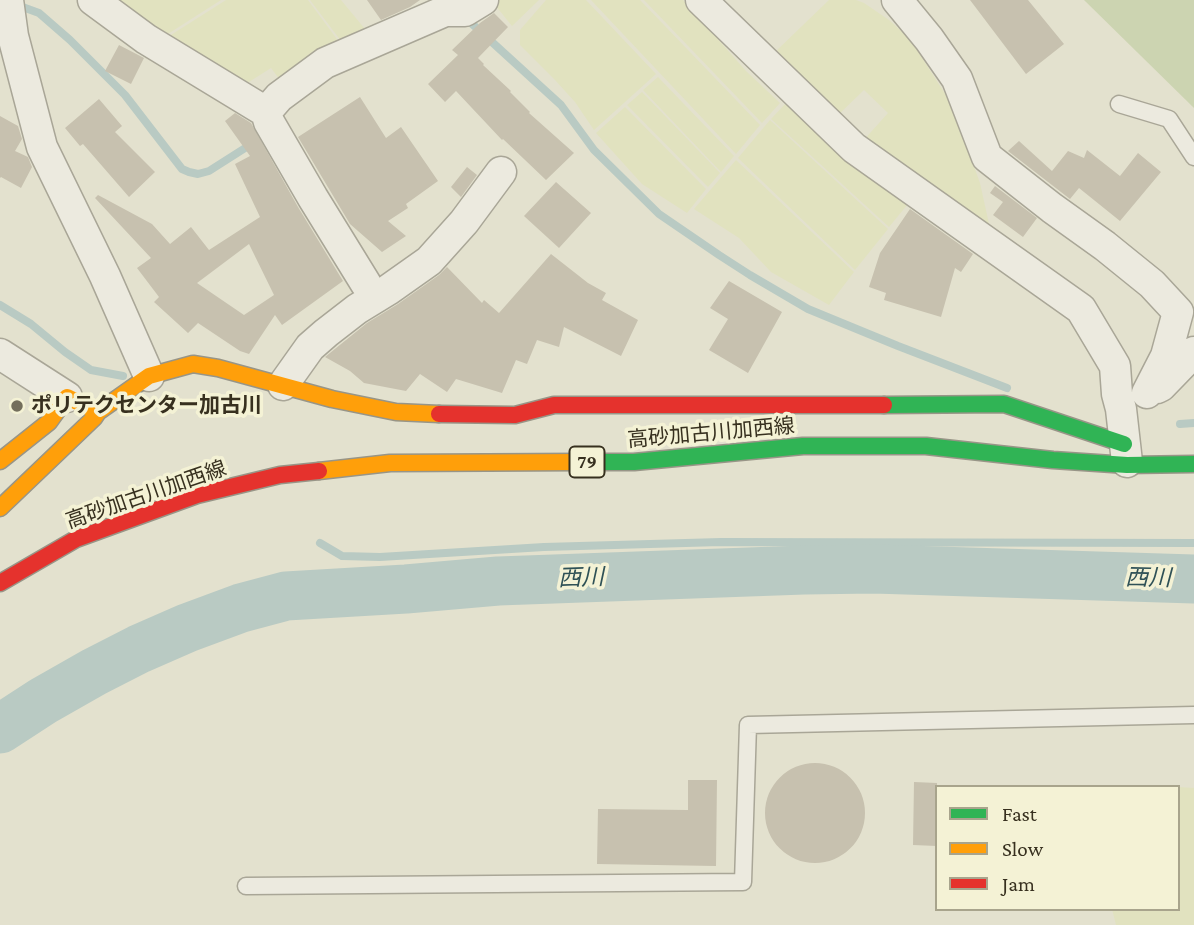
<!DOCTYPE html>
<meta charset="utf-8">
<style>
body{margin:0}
#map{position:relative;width:1194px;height:925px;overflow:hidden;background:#e3e1ce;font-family:"Crimson Pro",serif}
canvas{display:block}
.legend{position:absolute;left:935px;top:785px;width:245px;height:126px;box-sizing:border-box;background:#f4f2d5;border:2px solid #a8a48c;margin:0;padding:9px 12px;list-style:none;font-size:21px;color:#37301f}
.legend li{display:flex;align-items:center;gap:14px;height:35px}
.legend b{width:35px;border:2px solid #a8a48c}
</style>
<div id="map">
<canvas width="1194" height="925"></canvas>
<ul class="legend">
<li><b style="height:9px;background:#30b455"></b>Fast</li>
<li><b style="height:9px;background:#ff9f0a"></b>Slow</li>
<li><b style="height:9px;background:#e5322d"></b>Jam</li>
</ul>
</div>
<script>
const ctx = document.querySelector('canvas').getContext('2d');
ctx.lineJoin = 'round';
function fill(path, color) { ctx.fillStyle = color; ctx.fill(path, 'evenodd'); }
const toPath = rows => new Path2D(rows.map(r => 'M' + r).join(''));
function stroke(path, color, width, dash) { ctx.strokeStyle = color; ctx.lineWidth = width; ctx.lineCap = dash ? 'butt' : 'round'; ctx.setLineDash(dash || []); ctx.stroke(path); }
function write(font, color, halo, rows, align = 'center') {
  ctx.font = font + ' "Crimson Pro","Noto Sans JP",serif'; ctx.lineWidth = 7; ctx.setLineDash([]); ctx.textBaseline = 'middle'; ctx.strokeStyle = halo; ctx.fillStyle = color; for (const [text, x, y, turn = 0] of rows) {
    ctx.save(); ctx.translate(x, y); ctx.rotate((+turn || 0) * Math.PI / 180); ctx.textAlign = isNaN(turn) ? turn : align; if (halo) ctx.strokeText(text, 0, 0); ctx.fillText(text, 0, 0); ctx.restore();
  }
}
const farmland = toPath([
 [100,0,221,0,160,39],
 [226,0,308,0,342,46,283,84,271,68,241,87,163,40],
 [310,0,341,0,370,35,344,45],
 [499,0,539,0,512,26,495,5],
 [546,0,586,0,656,74,594,130,575,102,555,80,520,45,520,30],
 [591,0,640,0,760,125,736,154],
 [644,0,683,0,686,3,746,71,780,103,762,123],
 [829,0,856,0,864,3,889,20,910,39,951,103,980,183,991,233,862,142,888,113,864,90,836,117,773,54],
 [658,77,734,156,721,172,643,90],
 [642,92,720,173,708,187,627,105],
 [787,102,908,204,889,227,771,119],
 [625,107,706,189,687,213,642,184,596,133],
 [770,120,888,229,855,270,738,158],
 [736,160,854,272,829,305,771,272,739,238,694,209],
 [1178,787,1194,788,1194,925,1116,925,1112,909,1178,909]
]);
const green = toPath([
 [1084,0,1194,0,1194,108]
]);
const stream = toPath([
 [17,5,39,13,70,40,125,95,182,169,189,172,198,174,209,171,253,143],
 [464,22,470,22,561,105,594,150,659,214,719,255,750,275,808,309,898,346,1007,388],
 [0,305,31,324,65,352,91,370,123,376],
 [1180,424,1194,423],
 [320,543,342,556,380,557,544,547,721,542,1194,543]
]);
const river = toPath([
 [0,729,43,701,94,672,139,649,187,628,241,608,286,596,406,589,498,581,804,570,874,569,1194,579]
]);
const building = toPath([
 [367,0,420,0,410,7,381,20],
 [970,0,1028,0,1064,44,1026,74],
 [494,13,508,27,478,58,484,64,483,65,511,91,510,92,530,112,529,113,574,153,546,180,503,139,502,140,456,91,445,102,428,84,458,55,452,50,480,23],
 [119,45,144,58,131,84,105,71],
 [360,97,386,138,401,127,438,181,406,204,408,208,388,221,406,236,382,252,350,224,298,137],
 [99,99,122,126,115,132,155,172,129,197,83,144,80,146,65,128],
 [235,113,251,123,298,207,343,281,282,325,275,315,249,354,240,351,198,323,188,333,154,302,159,297,137,268,151,258,95,198,98,195,152,224,170,244,191,227,209,250,260,217,235,164,250,156,225,121],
 [249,244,274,295,244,315,197,283],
 [0,116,18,126,22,139,15,151,28,157,32,167,21,188,1,177,0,178],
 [1019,141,1052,171,1068,151,1084,158,1087,150,1120,176,1138,153,1161,172,1120,221,1079,188,1070,199,1008,151],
 [467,167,477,175,461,197,451,187],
 [556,182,591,213,559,248,524,216],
 [995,186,1037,218,1023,237,993,215,1003,202,990,193],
 [910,209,973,254,961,272,955,268,941,317,884,300,886,293,869,287,880,253],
 [551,254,588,283,606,293,602,300,638,320,621,356,564,327,559,347,537,340,527,364,516,360,502,393,456,379,447,392,420,374,406,391,364,383,350,371,325,357,367,323,398,304,439,275,447,267,482,303,484,300,499,313],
 [729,281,782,312,748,373,709,350,728,319,710,308],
 '765 813a50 50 0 1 1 100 0a50 50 0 1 1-100 0Z',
 [688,780,717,780,716,866,597,864,598,809,688,810],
 [914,782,937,783,937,846,913,845]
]);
const lane = toPath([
 [1119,104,1169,119,1194,157],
 [246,886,743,882,748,725,1194,715]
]);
const street = toPath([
 [8,0,13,36,42,147,105,276,149,376],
 [93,0,146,39,266,112,279,97,325,63,445,11,465,11,483,0],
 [701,0,854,148,1081,309,1115,366,1117,394,1121,409,1127,462],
 [897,0,929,39,957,79,987,157,1052,208,1105,246,1152,284,1178,312,1166,356,1147,393],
 [266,112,269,122,313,198,366,284],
 [0,354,67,397],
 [283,385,310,347,326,333,357,309,388,290,429,261,464,222,501,172],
 [1157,388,1161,386,1194,352]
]);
const fast = toPath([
 [884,405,1004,404,1124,444],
 [584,462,634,462,803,446,926,446,1053,460,1127,465,1194,464]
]);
const slow = toPath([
 [0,461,49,422,67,397,98,412],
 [319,471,390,463,584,462],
 [0,508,94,418,98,412,149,376,193,364,218,368,332,399,396,412,439,414]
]);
const jam = toPath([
 [439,414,515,415,554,405,884,405],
 [0,583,76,539,197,495,280,475,319,471]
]);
const markers = [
 [17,406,7,"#736e5c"]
];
const shields = [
 [587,462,35]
];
const shieldNames = [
 ["79",587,462]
];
const poiNames = [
 ["ポリテクセンター加古川",31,406]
];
const streetNames = [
 ["高砂加古川加西線",711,433,-5],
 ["高砂加古川加西線",146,495,-19]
];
const waterNames = [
 ["西川",581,578,-2],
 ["西川",1148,578,1]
];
fill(farmland, '#e1e2bf');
fill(green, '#ccd4b1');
stroke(stream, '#b9cac3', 8);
stroke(river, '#b9cac3', 49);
fill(building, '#c7c1af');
stroke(lane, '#a9a697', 19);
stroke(street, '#a9a697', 33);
stroke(fast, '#989587', 19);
stroke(slow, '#989587', 19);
stroke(jam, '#989587', 19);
stroke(lane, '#eceadf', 16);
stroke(street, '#eceadf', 30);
stroke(fast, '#30b455', 16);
stroke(slow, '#ff9f0a', 16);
stroke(jam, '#e5322d', 16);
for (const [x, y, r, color] of markers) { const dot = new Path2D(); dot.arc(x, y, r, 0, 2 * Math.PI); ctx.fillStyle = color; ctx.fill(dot); stroke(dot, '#f4f2d5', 2.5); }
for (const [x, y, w] of shields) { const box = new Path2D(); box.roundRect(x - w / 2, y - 15.5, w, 31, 5); ctx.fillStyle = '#f4f2d5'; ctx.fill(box); stroke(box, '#37301f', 2); }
write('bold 19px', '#37301f', null, shieldNames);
write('bold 21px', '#37301f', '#f4f2d5', poiNames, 'left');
write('21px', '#37301f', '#f4f2d5', streetNames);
write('italic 23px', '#2f5156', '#f4f2d5', waterNames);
</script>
